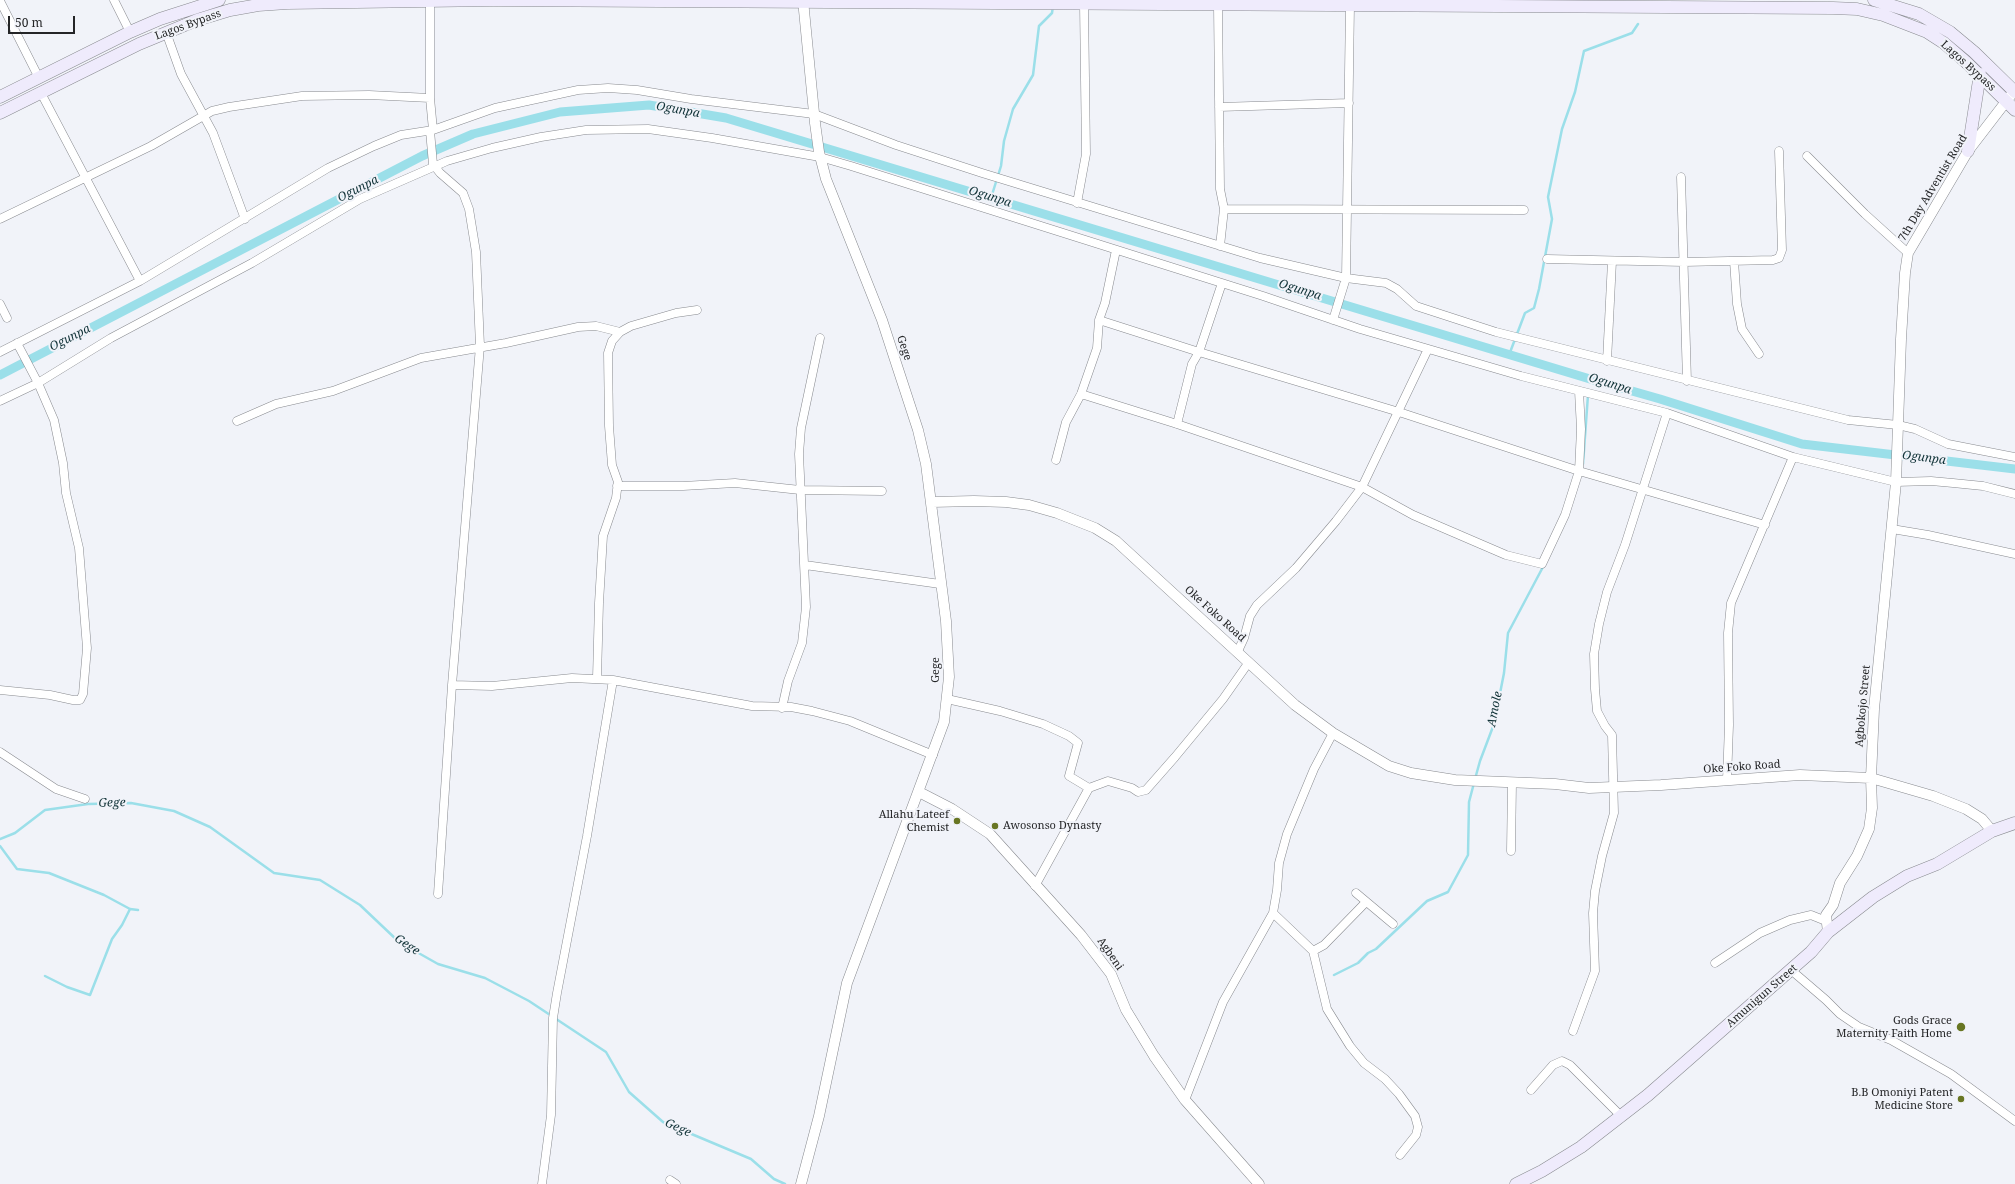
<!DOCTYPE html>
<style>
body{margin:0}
#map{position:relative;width:2015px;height:1184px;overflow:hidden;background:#f1f3f9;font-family:"Noto Serif",serif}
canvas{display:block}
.scale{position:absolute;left:8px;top:16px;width:67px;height:18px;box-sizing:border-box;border:2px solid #242527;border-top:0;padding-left:5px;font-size:12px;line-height:14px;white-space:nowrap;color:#242527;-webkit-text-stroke:3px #f1f3f9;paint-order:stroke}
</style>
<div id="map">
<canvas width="2015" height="1184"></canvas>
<div class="scale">50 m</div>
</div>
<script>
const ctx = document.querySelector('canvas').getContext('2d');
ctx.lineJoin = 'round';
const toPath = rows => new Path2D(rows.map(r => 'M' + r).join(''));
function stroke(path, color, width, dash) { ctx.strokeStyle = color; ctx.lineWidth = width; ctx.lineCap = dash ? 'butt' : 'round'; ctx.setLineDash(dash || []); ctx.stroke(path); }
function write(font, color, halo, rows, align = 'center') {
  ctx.font = font + ' "Noto Serif",serif'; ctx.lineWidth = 4; ctx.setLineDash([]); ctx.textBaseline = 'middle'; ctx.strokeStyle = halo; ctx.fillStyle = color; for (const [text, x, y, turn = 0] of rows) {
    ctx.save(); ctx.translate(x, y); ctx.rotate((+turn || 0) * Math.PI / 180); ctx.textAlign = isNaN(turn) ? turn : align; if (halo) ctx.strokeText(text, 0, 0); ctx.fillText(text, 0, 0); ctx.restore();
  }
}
const stream = toPath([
 [991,198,1001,166,1004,141,1013,109,1033,75,1039,26,1052,13,1053,6],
 [1509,355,1525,313,1534,308,1539,289,1552,219,1548,197,1562,129,1575,92,1584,51,1632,33,1638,24],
 [1583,464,1588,395],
 [1475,779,1480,761,1494,724,1504,673,1508,633,1544,565],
 [0,839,15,833,45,810,88,804,131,803,174,811,210,827,274,873,320,880,360,905,399,942,438,964,485,978,529,1001,606,1052,629,1092,663,1122,751,1159,774,1179,785,1184],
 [0,846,17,869,49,873,104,895,130,909,138,910],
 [1334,975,1358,963,1368,953,1376,949,1427,901,1448,892,1468,855,1469,802,1474,783],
 [45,976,67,987,90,995,112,939,122,925,130,909]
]);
const canal = toPath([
 [0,375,422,156,473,134,560,112,649,105,726,118,1590,379,1660,399,1802,444,2015,469]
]);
const minor = toPath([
 [114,0,130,32],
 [0,1,39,78],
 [430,2,430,98,433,130,430,131,433,164,440,173,463,193,469,209,476,252,480,346,452,685,438,894],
 [1218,5,1220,189,1224,209,1524,210],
 [166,32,181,74,213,133,245,219],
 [41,93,140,281],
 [1219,107,1349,103],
 [1807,156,1865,214,1908,253],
 [1681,177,1687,381],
 [1077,203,1086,154,1084,4],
 [0,219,151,146,212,111,229,107,302,96,369,95,430,98],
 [1220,246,1224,209],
 [1547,259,1684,262,1773,260,1779,258,1782,250,1779,151],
 [1734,261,1737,304,1742,329,1759,354],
 [0,304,7,318],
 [1099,320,1199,352,1399,412,1579,471,1765,525],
 [1333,320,1346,278,1350,5],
 [0,352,140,281,328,168,374,146,401,135,433,130,495,108,578,90,608,88,637,90,691,99,814,114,896,145,982,173,1260,258,1346,278,1386,283,1397,289,1416,306,1496,332,1848,420,1898,425,1915,429,1948,444,2015,457],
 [1607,361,1612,261],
 [1081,394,1177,424,1362,487,1413,515,1506,555,1542,564,1565,515,1579,471,1581,429,1579,391],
 [0,401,38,383,111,338,252,263,360,199,447,161,492,148,541,137,586,130,648,129,712,138,820,157,851,166,1263,296,1360,329,1521,376,1667,413,1793,457,1896,482,1931,481,1953,483,1983,486,2015,494],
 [237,421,276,404,333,391,421,358,506,343,578,327,596,326,620,332],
 [1177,424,1192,364,1199,352,1222,283],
 [1056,460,1066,422,1081,394,1097,348,1099,320,1105,303,1116,250],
 [617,486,683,486,735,483,800,490,882,491],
 [1892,529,1928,535,2015,554],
 [805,565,940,584],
 [1238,651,1244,638,1250,616,1257,605,1296,568,1336,521,1362,487,1428,349],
 [597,678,599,603,603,536,616,498,618,482,612,465,609,426,608,353,612,341,620,332,631,326,676,313,697,310],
 [452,685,492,686,572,678,613,680,752,706,791,707,812,711,850,721,933,755],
 [0,690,50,695,73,700,80,700,83,694,87,648,79,548,66,493,63,463,54,420,38,383,17,343],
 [947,699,1000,711,1043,724,1069,736,1078,743,1069,776,1089,788,1108,781,1132,788,1138,792,1146,790,1175,757,1223,699,1249,662],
 [782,708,788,681,802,643,806,607,799,454,801,428,820,338],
 [0,752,56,789,85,799],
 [1727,780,1729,725,1728,633,1731,603,1793,457],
 [1511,851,1512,783],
 [1035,886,1089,788],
 [1356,893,1393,924],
 [1273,913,1313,951,1327,1009,1350,1046,1364,1063,1385,1079,1399,1094,1415,1116,1418,1127,1416,1135,1400,1155],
 [1313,951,1324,945,1366,902],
 [1715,963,1760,933,1790,920,1811,915,1826,921],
 [1791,970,1826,1000,1840,1014,1859,1027,1891,1040,1951,1074,2015,1121],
 [1573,1031,1595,971,1593,913,1595,891,1602,856,1614,813,1612,735,1605,726,1597,711,1595,689,1594,654,1599,624,1607,592,1625,545,1667,413],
 [1531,1090,1553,1065,1562,1061,1570,1065,1621,1116],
 [1185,1100,1223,1002,1273,913,1277,890,1279,863,1287,834,1314,769,1333,733],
 [670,1180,676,1184],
 [542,1184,551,1115,553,1018,557,993,587,836,613,680]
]);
const tertiary = toPath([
 [932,502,974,501,1006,502,1029,505,1057,513,1095,528,1116,541,1295,705,1333,733,1389,766,1411,773,1455,780,1555,784,1589,788,1661,785,1800,775,1871,778,1933,796,1966,809,1982,819,1992,831],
 [919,792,952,809,990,834,1081,935,1111,974,1126,1010,1154,1056,1185,1100,1259,1184],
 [1828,932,1826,915,1833,905,1840,883,1857,856,1869,829,1872,808,1871,778,1874,709,1896,482,1901,339,1905,273,1908,253,1968,151,2011,95],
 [801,1184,819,1116,847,983,944,722,949,677,946,621,926,464,918,430,882,320,826,179,819,152,815,123,803,0]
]);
const secondary = toPath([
 [1874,0,1919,14,1950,32,1974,52,2015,92],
 [0,97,130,32,160,19,219,0],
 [0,113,139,44,197,20,230,10,258,5,287,3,493,0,1833,8,1857,9,1883,15,1927,32,1944,43,1966,62,2015,110],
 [1968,151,1980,74],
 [1516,1184,1542,1171,1581,1147,1648,1095,1811,952,1828,932,1873,897,1907,876,1937,864,1992,831,2015,823]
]);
const markers = [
 [957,821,4,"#687623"],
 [995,826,4,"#687623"],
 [1961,1027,5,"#687623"],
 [1961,1099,4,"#687623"]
];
const streetNames = [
 ["Lagos Bypass",188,25,-20],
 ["Lagos Bypass",1968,66,42],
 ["7th Day Adventist Road",1933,188,-59],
 ["Gege",904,348,72],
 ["Oke Foko Road",1215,614,42],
 ["Gege",936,670,-90],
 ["Agbokojo Street",1863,706,-85],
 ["Oke Foko Road",1742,767,-4],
 ["Agbeni",1110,954,55],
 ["Amunigun Street",1762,996,-41]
];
const poiNames = [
 ["Allahu Lateef",949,815],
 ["Chemist",949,828],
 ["Awosonso Dynasty",1003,826,"left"],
 ["Gods Grace",1952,1021],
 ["Maternity Faith Home",1952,1034],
 ["B.B Omoniyi Patent",1953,1093],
 ["Medicine Store",1953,1106]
];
const waterNames = [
 ["Ogunpa",678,110,10],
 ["Ogunpa",358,189,-27],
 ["Ogunpa",990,197,17],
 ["Ogunpa",1300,290,17],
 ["Ogunpa",70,338,-27],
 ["Ogunpa",1610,384,17],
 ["Ogunpa",1924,458,7],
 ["Amole",1495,709,-79],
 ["Gege",112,803,-1],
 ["Gege",407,945,34],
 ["Gege",678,1128,24]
];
stroke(stream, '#9bdfe9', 2.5);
stroke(canal, '#9bdfe9', 9);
stroke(minor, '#888a8f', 9);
stroke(tertiary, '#888a8f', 11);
stroke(secondary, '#888a8f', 13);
stroke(minor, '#fff', 8);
stroke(tertiary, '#fff', 10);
stroke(secondary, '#efebfc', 12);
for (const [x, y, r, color] of markers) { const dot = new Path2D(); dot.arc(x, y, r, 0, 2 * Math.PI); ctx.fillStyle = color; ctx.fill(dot); stroke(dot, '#f1f3f9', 1.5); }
write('11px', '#242527', '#f1f3f9', streetNames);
write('11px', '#242527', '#f1f3f9', poiNames, 'right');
write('italic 12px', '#113338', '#f1f3f9', waterNames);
</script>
